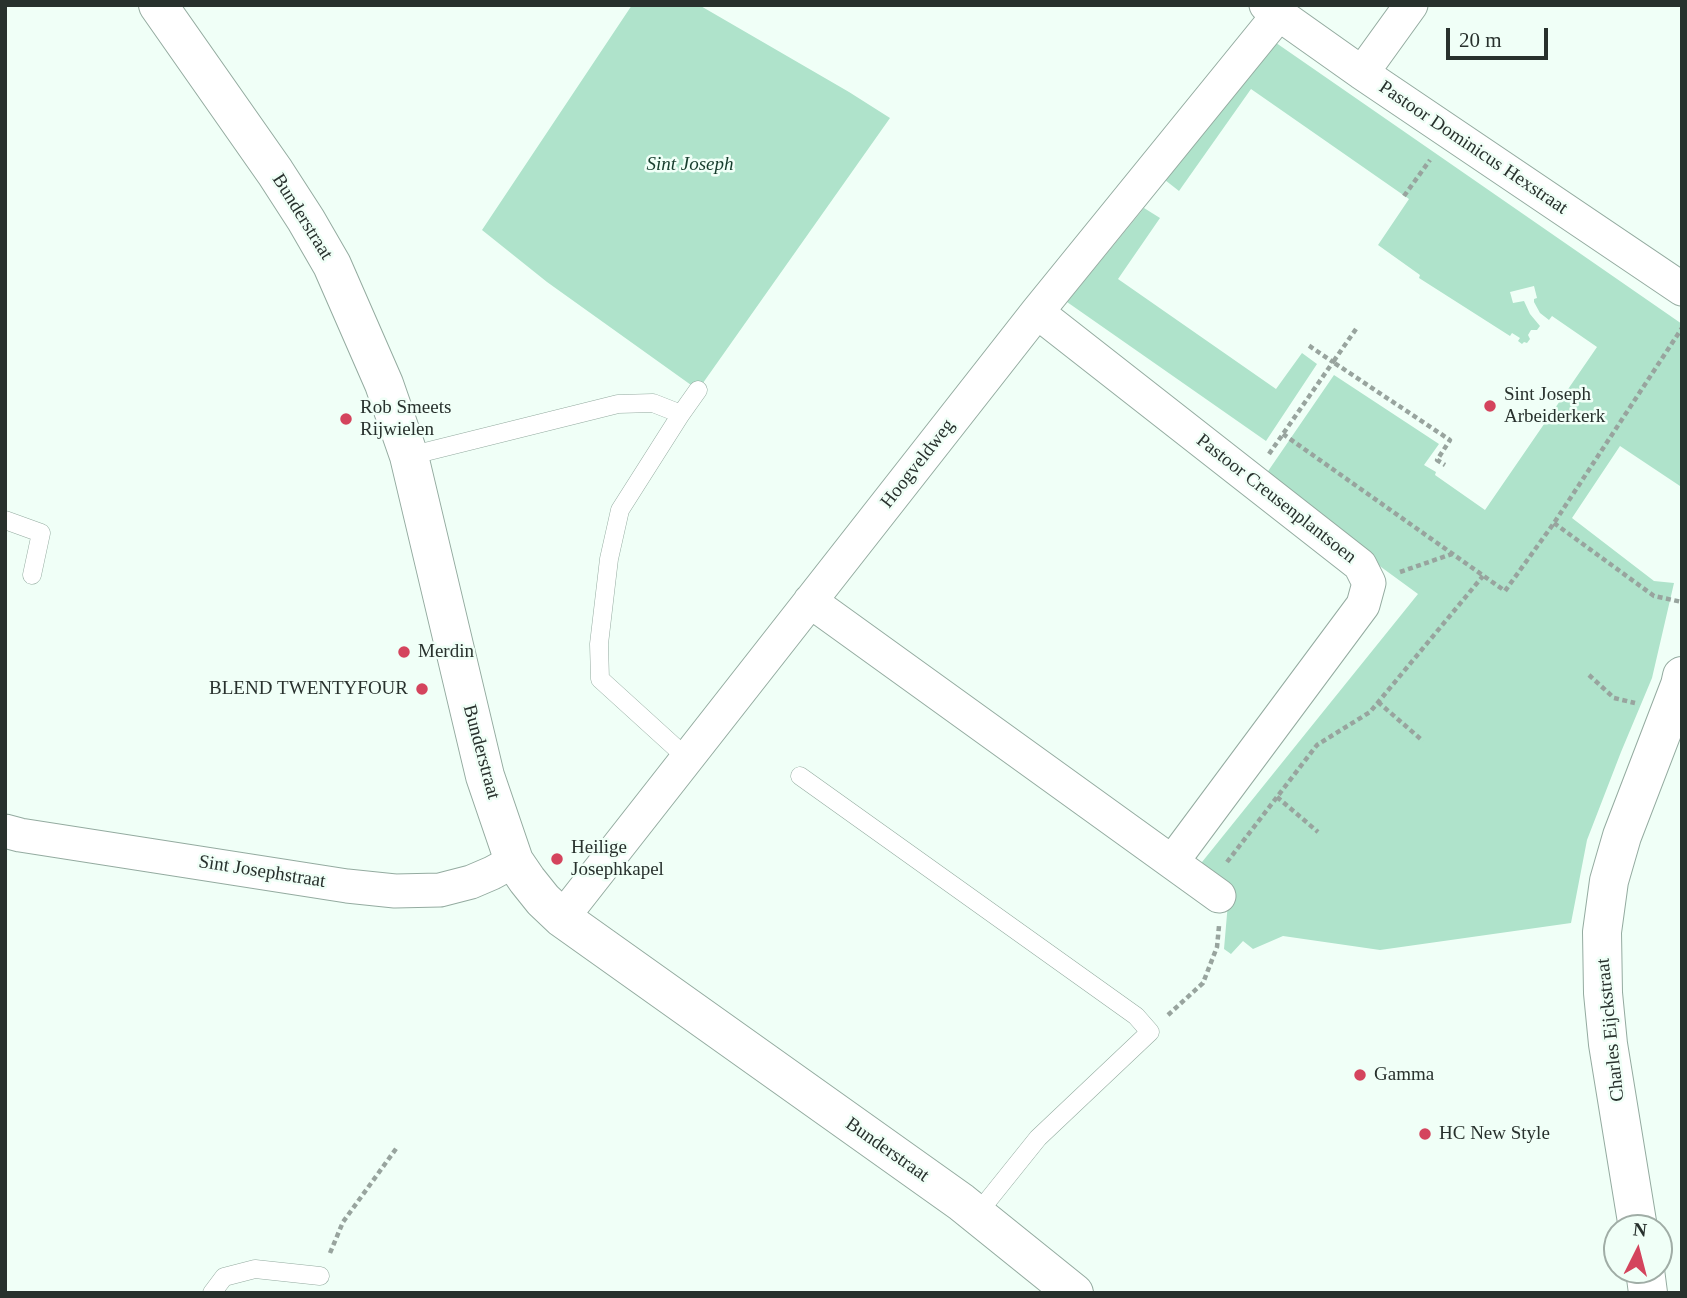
<!DOCTYPE html>
<style>
body{margin:0}
#map{position:relative;width:1687px;height:1298px;overflow:hidden;background:#f0fff7;font-family:Georgia,serif}
canvas{display:block}
.frame{position:absolute;inset:0;border:7px solid #28312d;pointer-events:none}
.north{position:absolute;left:1603px;top:1214px;width:70px;height:70px;box-sizing:border-box;background:#f0fff7;border:2px solid #a0ada6;border-radius:50%;rotate:6deg;font-size:19px;font-weight:700;line-height:28px;text-align:center;color:#28312d}
.north::after{content:'';display:block;margin:auto;width:24px;height:32px;background:#d4445d;clip-path:polygon(50% 0,100% 100%,50% 72%,0 100%)}
.scale{position:absolute;left:1446px;top:28px;width:102px;height:32px;box-sizing:border-box;border:4px solid #28312d;border-top:0;padding-left:9px;font-size:21px;line-height:24px;white-space:nowrap;color:#28312d;-webkit-text-stroke:5px #f0fff7;paint-order:stroke}
</style>
<div id="map">
<canvas width="1687" height="1298"></canvas>
<div class="frame"></div>
<div class="north">N</div>
<div class="scale">20 m</div>
</div>
<script>
const ctx = document.querySelector('canvas').getContext('2d');
ctx.lineJoin = 'round';
function fill(path, color) { ctx.fillStyle = color; ctx.fill(path, 'evenodd'); }
const toPath = rows => new Path2D(rows.map(r => 'M' + r).join(''));
function stroke(path, color, width, dash) { ctx.strokeStyle = color; ctx.lineWidth = width; ctx.lineCap = dash ? 'butt' : 'round'; ctx.setLineDash(dash || []); ctx.stroke(path); }
function write(font, color, halo, rows, align = 'center') {
  ctx.font = font + ' Georgia,serif'; ctx.lineWidth = 5; ctx.setLineDash([]); ctx.textBaseline = 'middle'; ctx.strokeStyle = halo; ctx.fillStyle = color; for (const [text, x, y, turn = 0] of rows) {
    ctx.save(); ctx.translate(x, y); ctx.rotate((+turn || 0) * Math.PI / 180); ctx.textAlign = isNaN(turn) ? turn : align; if (halo) ctx.strokeText(text, 0, 0); ctx.fillText(text, 0, 0); ctx.restore();
  }
}
const green = toPath([
 [632,5,699,5,849,92,890,118,698,390,547,282,482,230],
 [1269,38,1682,324,1682,473,1680,486,1620,446,1572,518,1654,581,1674,583,1652,678,1621,752,1587,840,1571,923,1380,950,1283,936,1253,949,1243,941,1231,954,1224,949,1229,891,1198,867,1418,594,1262,480,1334,375,1439,444,1424,465,1436,472,1435,475,1485,510,1597,347,1552,316,1549,320,1540,313,1534,302,1534,299,1537,298,1534,286,1510,292,1513,303,1524,301,1530,314,1540,326,1537,330,1531,330,1528,335,1530,339,1527,343,1524,342,1522,344,1518,341,1520,338,1512,333,1510,336,1419,278,1420,275,1378,245,1409,199,1251,89,1179,191,1165,180],
 [1144,208,1160,218,1118,279,1276,389,1302,353,1317,364,1266,441,1067,302]
]);
const path = toPath([
 [1404,196,1430,160],
 [1356,329,1333,362,1450,440,1437,460,1445,465],
 [1283,434,1505,591,1554,523,1682,328],
 [1269,454,1333,362,1308,345],
 [1554,523,1654,596,1682,602],
 [1400,572,1452,554],
 [1589,675,1614,698,1635,703],
 [1378,702,1423,741],
 [1277,797,1318,832],
 [1227,862,1317,745,1370,712,1483,576],
 [1168,1015,1203,983,1217,947,1219,926],
 [330,1253,343,1222,398,1146]
]);
const lane = toPath([
 [409,456,618,404,653,403,681,414],
 [5,520,41,533,32,575],
 [688,759,600,679,599,644,609,559,620,510,681,414,698,390],
 [800,776,1136,1016,1150,1032,1038,1138,977,1214],
 [212,1293,224,1277,255,1269,320,1276]
]);
const street = toPath([
 [1266,5,1362,73,1682,289],
 [1362,73,1411,5],
 [1037,312,1360,565,1369,583,1363,605,1172,862],
 [810,601,1219,896],
 [5,831,20,835,347,886,395,891,440,890,471,882,492,873,514,861],
 [562,918,1037,312,1279,14]
]);
const secondary = toPath([
 [158,5,275,172,306,220,332,265,384,384,409,456,485,776,514,861,527,880,543,900,562,918,961,1202,1074,1293],
 [1638,1228,1608,1044,1603,993,1602,932,1609,881,1622,836,1680,685,1682,676],
 [1645,1270,1648,1293]
]);
const markers = [
 [1490,406,7,"#d4445d"],
 [346,419,7,"#d4445d"],
 [404,652,7,"#d4445d"],
 [422,689,7,"#d4445d"],
 [557,859,7,"#d4445d"],
 [1360,1075,7,"#d4445d"],
 [1425,1134,7,"#d4445d"]
];
const streetNames = [
 ["Pastoor Dominicus Hexstraat",1473,148,34],
 ["Bunderstraat",302,217,58],
 ["Hoogveldweg",918,464,-52],
 ["Pastoor Creusenplantsoen",1276,499,38],
 ["Bunderstraat",481,752,75],
 ["Sint Josephstraat",262,872,9],
 ["Charles Eijckstraat",1611,1030,-96],
 ["Bunderstraat",887,1150,35]
];
const parkNames = [
 ["Sint Joseph",690,165]
];
const poiNames = [
 ["Sint Joseph",1504,395],
 ["Arbeiderkerk",1504,417],
 ["Rob Smeets",360,408],
 ["Rijwielen",360,430],
 ["Merdin",418,652],
 ["BLEND TWENTYFOUR",408,689,"right"],
 ["Heilige",571,848],
 ["Josephkapel",571,870],
 ["Gamma",1374,1075],
 ["HC New Style",1439,1134]
];
fill(green, '#afe3cb');
stroke(lane, '#94aba0', 19);
stroke(street, '#94aba0', 35);
stroke(secondary, '#94aba0', 40);
stroke(path, '#98a49e', 4.5, [5, 3.5]);
stroke(lane, '#fff', 18);
stroke(street, '#fff', 33);
stroke(secondary, '#fff', 38);
for (const [x, y, r, color] of markers) { const dot = new Path2D(); dot.arc(x, y, r, 0, 2 * Math.PI); ctx.fillStyle = color; ctx.fill(dot); stroke(dot, '#f0fff7', 2.5); }
write('19px', '#28312d', '#f0fff7', streetNames);
write('italic 19px', '#163d2d', '#f0fff7', parkNames);
write('19px', '#28312d', '#f0fff7', poiNames, 'left');
</script>
